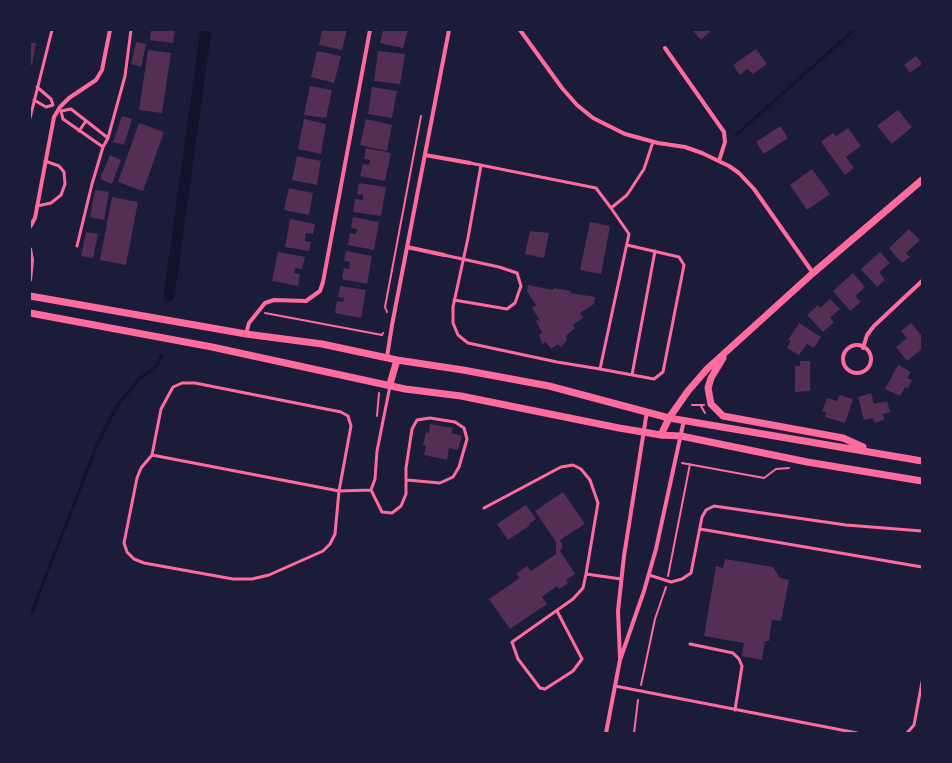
<!DOCTYPE html>
<style>
body{margin:0}
#map{position:relative;width:952px;height:763px;overflow:hidden;background:#1b1b3a;font-family:Inter,sans-serif}
canvas{display:block}
.frame{position:absolute;inset:0;border:31px solid #1b1b3a;pointer-events:none}
</style>
<div id="map">
<canvas width="952" height="763"></canvas>
<div class="frame"></div>
</div>
<script>
const ctx = document.querySelector('canvas').getContext('2d');
ctx.lineJoin = 'round';
const toPath = rows => new Path2D(rows.map(r => 'M' + r).join(''));
function stroke(path, color, width, dash) { ctx.strokeStyle = color; ctx.lineWidth = width; ctx.lineCap = dash ? 'butt' : 'round'; ctx.setLineDash(dash || []); ctx.stroke(path); }
function fill(path, color) { ctx.fillStyle = color; ctx.fill(path, 'evenodd'); }
const stream = toPath([
 [736,135,854,30],
 [30,617,97,445,117,406,139,379,155,368,162,356]
]);
const canal = toPath([
 [169,296,206,30]
]);
const building = toPath([
 [151,30,175,30,173,43,150,40],
 [322,30,347,30,342,50,319,45],
 [383,30,408,30,403,48,380,43],
 [694,30,712,30,701,40,693,31],
 [136,42,146,44,141,67,131,64],
 [30,43,36,43,32,65,30,65],
 [756,49,767,64,753,74,747,69,740,75,733,65],
 [148,50,171,53,162,113,139,110],
 [317,51,341,56,334,83,311,77],
 [378,51,405,54,400,84,374,81],
 [916,56,922,64,910,73,904,65],
 [310,86,332,90,326,118,304,115],
 [372,87,397,91,392,118,368,114],
 [898,110,912,127,892,144,877,126],
 [122,116,132,119,124,145,113,142],
 [304,119,326,124,321,154,298,149],
 [366,119,392,125,387,151,360,145],
 [139,123,164,132,143,191,118,182],
 [780,126,788,138,764,154,756,142],
 [848,128,861,146,846,157,854,168,845,175,821,142,833,133,836,136],
 [366,148,391,153,385,181,360,176,363,164,369,165,370,160,364,159],
 [110,155,121,160,112,184,100,179],
 [297,156,321,161,317,185,292,180],
 [812,169,830,194,807,210,790,185],
 [359,183,386,187,381,216,353,212,355,199,363,200,363,195,357,194],
 [289,188,313,193,309,215,284,210],
 [95,190,109,192,104,220,90,217],
 [112,197,138,202,126,265,100,260],
 [353,217,379,222,374,250,348,245,350,233,356,234,357,229,351,228],
 [290,219,315,224,313,234,306,233,305,241,311,242,309,251,285,247],
 [590,222,610,226,601,274,580,270],
 [909,229,920,240,906,253,910,257,902,263,889,248],
 [530,231,549,233,544,258,525,254],
 [86,232,98,234,93,258,81,256],
 [346,251,372,256,367,284,342,279,344,268,349,269,350,262,344,261],
 [278,252,305,257,302,269,295,268,294,273,300,274,298,286,272,281],
 [880,252,890,263,879,272,885,280,877,287,861,269],
 [853,273,865,287,855,296,861,302,850,311,833,291],
 [528,285,553,290,553,288,571,291,570,293,595,297,594,304,580,313,583,318,573,325,575,328,566,336,567,340,561,347,558,344,551,349,546,342,542,344,539,335,542,333,536,320,540,321,532,308,536,305,527,291],
 [340,286,366,290,361,318,335,313,337,301,343,302,344,298,338,297],
 [830,299,840,309,830,318,834,322,823,332,807,315,818,305,820,308],
 [799,323,821,337,814,348,807,344,799,355,787,348,791,341,788,340],
 [911,323,922,336,922,349,907,361,896,347,907,338,901,331],
 [800,361,810,361,810,391,795,392,795,366,800,366],
 [898,365,911,372,907,378,912,380,908,388,905,387,900,396,885,389],
 [871,393,874,404,887,401,890,412,883,414,884,420,874,423,873,418,864,420,858,397],
 [839,395,853,399,845,423,825,417,826,412,822,411,827,398,837,401],
 [430,424,453,428,451,433,462,436,458,450,449,448,447,460,424,455,426,446,423,445,426,432,429,433],
 [563,492,585,524,560,540,563,547,560,551,575,574,566,580,568,583,559,589,557,586,542,597,547,604,510,629,489,599,520,578,516,574,527,566,531,571,556,554,556,542,535,511],
 [526,505,536,519,529,524,529,526,508,540,497,524],
 [725,559,773,567,780,578,789,580,781,621,772,620,769,641,765,641,762,660,742,656,744,643,704,636,716,566,723,568]
]);
const path = toPath([
 [387,312,385,307,421,116],
 [265,313,382,335,383,333],
 [692,405,704,405],
 [701,406,705,413],
 [377,416,379,393],
 [682,463,764,478,776,469,789,468],
 [668,576,690,464],
 [641,685,655,619,666,587],
 [634,733,638,700]
]);
const service = toPath([
 [34,100,46,107,53,105,51,99,37,87],
 [30,118,52,30],
 [79,131,86,121],
 [103,147,63,119,61,111,71,109,108,138],
 [470,163,596,188,611,208,627,195,644,169,653,142],
 [481,165,468,238,453,307,453,323,458,335,468,343,557,362,600,369,629,234,611,208],
 [37,206,51,203,61,195,65,184,64,172,59,166,45,161],
 [77,246,92,184,103,147,108,138,125,76,131,30],
 [444,255,499,267,517,273,521,286,515,303,507,309,454,300],
 [600,369,654,379,663,372,684,265,679,257,627,245],
 [632,375,655,251],
 [390,386,377,451,375,479,371,490,382,512,392,513,401,506,406,494,406,468,412,429,417,420,430,418,455,422,464,428,467,439,459,467,453,477,440,483,407,480],
 [152,455,339,491,335,534,330,544,323,551,269,575,252,579,233,579,144,563,134,559,127,552,124,543,137,478,141,468,152,455,161,409,173,387,182,383,195,383,341,412,348,416,351,426,339,491,371,490],
 [484,508,561,467,573,465,581,469,590,480,598,503,586,574,621,579],
 [700,529,922,567],
 [649,575,671,582,682,579,691,573,702,517,706,510,714,506,846,525,922,531],
 [557,611,582,659,573,671,545,689,540,688,518,659,512,642,573,599,583,588,586,574],
 [690,644,733,653,739,659,742,666,735,710],
 [615,686,857,733],
 [907,733,914,725,922,682]
]);
const minor = toPath([
 [520,30,562,88,577,105,593,118,625,134,658,143,685,147,702,153,729,166,739,173,754,189,813,273],
 [665,48,724,132,725,142,719,161],
 [425,155,470,163],
 [30,227,35,218,54,117,60,107,69,98,96,80,102,70,110,30],
 [407,247,444,255],
 [30,249,32,260,30,280],
 [246,334,249,323,265,303,274,300,306,301,320,291,323,282,370,30],
 '843 359a14 14 0 1 1 28 0a14 14 0 1 1-28 0Z',
 [863,348,867,335,874,326,922,281],
 [387,357,392,325,449,30],
 [620,658,618,611,624,556,647,411],
 [606,733,620,660,644,591,656,549,684,420]
]);
const tertiary = toPath([
 [30,296,246,334,322,344,397,360,463,370,549,386,669,418,922,461],
 [30,313,212,347,405,389,461,396,619,428,661,435,681,436,807,462,922,481],
 [723,358,711,378,708,388,711,404,723,416,843,438,863,447],
 [390,384,397,360],
 [661,435,669,418,688,391,707,369,813,273,922,180]
]);
stroke(stream, '#12122b', 3);
stroke(canal, '#12122b', 11);
fill(building, '#542f53');
stroke(path, '#ff6b9d', 2);
stroke(service, '#ff6b9d', 3);
stroke(minor, '#ff6b9d', 4);
stroke(tertiary, '#ff6b9d', 7);
</script>
